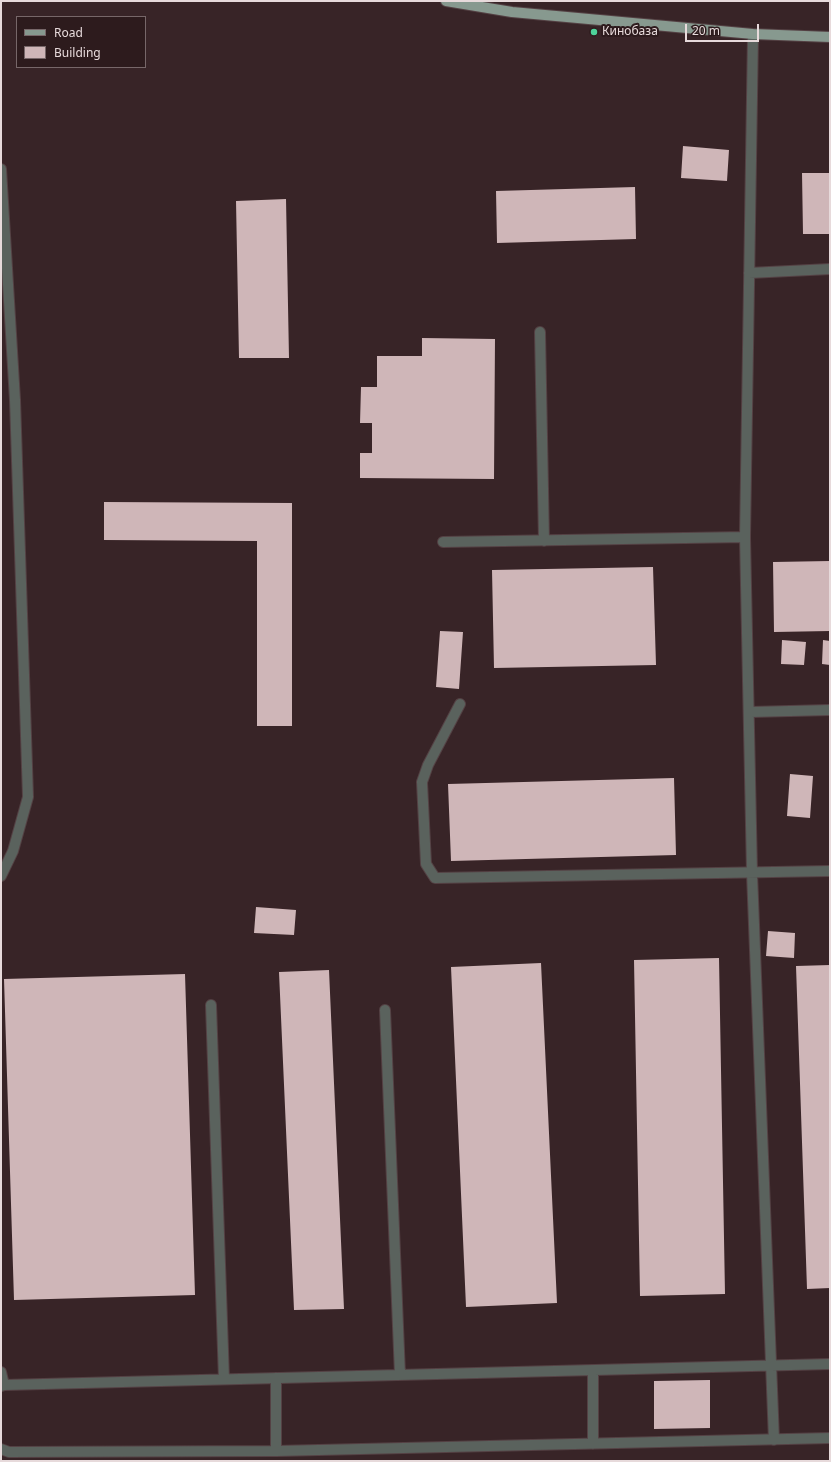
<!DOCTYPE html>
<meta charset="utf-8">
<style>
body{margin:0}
#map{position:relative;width:831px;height:1462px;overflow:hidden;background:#382427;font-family:"Noto Sans",sans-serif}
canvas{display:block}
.frame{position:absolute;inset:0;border:2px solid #e7dadb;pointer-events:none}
.legend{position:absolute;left:16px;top:16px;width:130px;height:52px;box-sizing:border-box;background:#2d1b1d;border:1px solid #776769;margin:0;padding:5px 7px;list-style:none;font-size:12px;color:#e7dadb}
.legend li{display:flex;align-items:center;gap:8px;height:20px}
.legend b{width:20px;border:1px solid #776769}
.scale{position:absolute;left:685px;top:24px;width:74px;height:18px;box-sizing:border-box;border:2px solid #e7dadb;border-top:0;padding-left:5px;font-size:12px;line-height:14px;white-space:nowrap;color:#e7dadb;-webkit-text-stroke:3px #2d1b1d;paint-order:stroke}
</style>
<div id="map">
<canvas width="831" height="1462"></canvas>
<div class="frame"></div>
<ul class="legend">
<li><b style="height:5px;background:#87998f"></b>Road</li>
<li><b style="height:11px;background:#cfb6b8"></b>Building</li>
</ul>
<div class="scale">20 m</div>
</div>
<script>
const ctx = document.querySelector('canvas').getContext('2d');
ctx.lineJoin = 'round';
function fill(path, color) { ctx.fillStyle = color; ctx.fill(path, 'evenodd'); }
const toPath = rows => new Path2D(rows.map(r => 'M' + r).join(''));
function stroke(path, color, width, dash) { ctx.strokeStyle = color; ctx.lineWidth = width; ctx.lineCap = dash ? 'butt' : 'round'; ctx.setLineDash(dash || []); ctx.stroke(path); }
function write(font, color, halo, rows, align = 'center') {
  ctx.font = font + ' "Noto Sans",sans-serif'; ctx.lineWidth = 4; ctx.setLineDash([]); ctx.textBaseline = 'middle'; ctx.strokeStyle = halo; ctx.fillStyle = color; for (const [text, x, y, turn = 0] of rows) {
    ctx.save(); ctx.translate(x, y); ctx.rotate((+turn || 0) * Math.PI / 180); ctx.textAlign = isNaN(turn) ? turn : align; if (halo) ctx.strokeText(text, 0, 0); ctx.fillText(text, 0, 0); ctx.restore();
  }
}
const building = toPath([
 [683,146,729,150,727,181,681,178],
 [802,173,830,173,830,234,803,234],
 [635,187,636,239,497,243,496,191],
 [286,199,289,358,239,358,236,201],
 [422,338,495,339,494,479,360,478,360,453,372,453,372,423,360,423,361,387,377,387,377,356,422,356],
 [104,502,292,503,292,726,257,726,257,541,104,540],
 [830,561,830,631,774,632,773,562],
 [653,567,656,665,494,668,492,570],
 [440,631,463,632,459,689,436,687],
 [782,640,806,642,804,665,781,664],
 [823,640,830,641,830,665,822,664],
 [790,774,813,776,810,818,787,816],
 [674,778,676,855,451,861,448,784],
 [256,907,296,910,294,935,254,933],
 [768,931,795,933,794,958,766,956],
 [719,958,725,1294,640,1296,634,960],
 [541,963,557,1303,466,1307,451,967],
 [830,965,830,1288,807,1289,796,966],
 [329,970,344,1309,294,1310,279,972],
 [185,974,195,1295,14,1300,4,979],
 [710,1380,710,1428,654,1429,654,1381]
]);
const minor = toPath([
 [753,34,745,537,752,873,774,1440],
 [1,169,15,400,28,797,13,851,1,876],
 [749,273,830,269],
 [540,332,544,541],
 [443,542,745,537],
 [460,704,428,765,422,782,426,864,435,878,830,871],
 [750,712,830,710],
 [211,1005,224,1379],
 [385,1010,400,1375],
 [1,1372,4,1385],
 [276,1378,276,1451],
 [1,1386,4,1385,830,1364],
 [593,1444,593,1371],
 [1,1449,9,1452,276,1451,830,1438]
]);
const major = toPath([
 [446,1,512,12,753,34,830,37]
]);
const markers = [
 [594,32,4,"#4ed39a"]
];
const poiNames = [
 ["Кинобаза",602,32]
];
fill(building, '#cfb6b8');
stroke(minor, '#544144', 12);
stroke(major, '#544144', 12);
stroke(minor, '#5a625d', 10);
stroke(major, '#87998f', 10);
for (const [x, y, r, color] of markers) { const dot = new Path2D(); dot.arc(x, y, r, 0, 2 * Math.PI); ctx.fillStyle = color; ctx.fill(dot); stroke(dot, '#2d1b1d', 1.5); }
write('12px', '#e7dadb', '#2d1b1d', poiNames, 'left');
</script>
